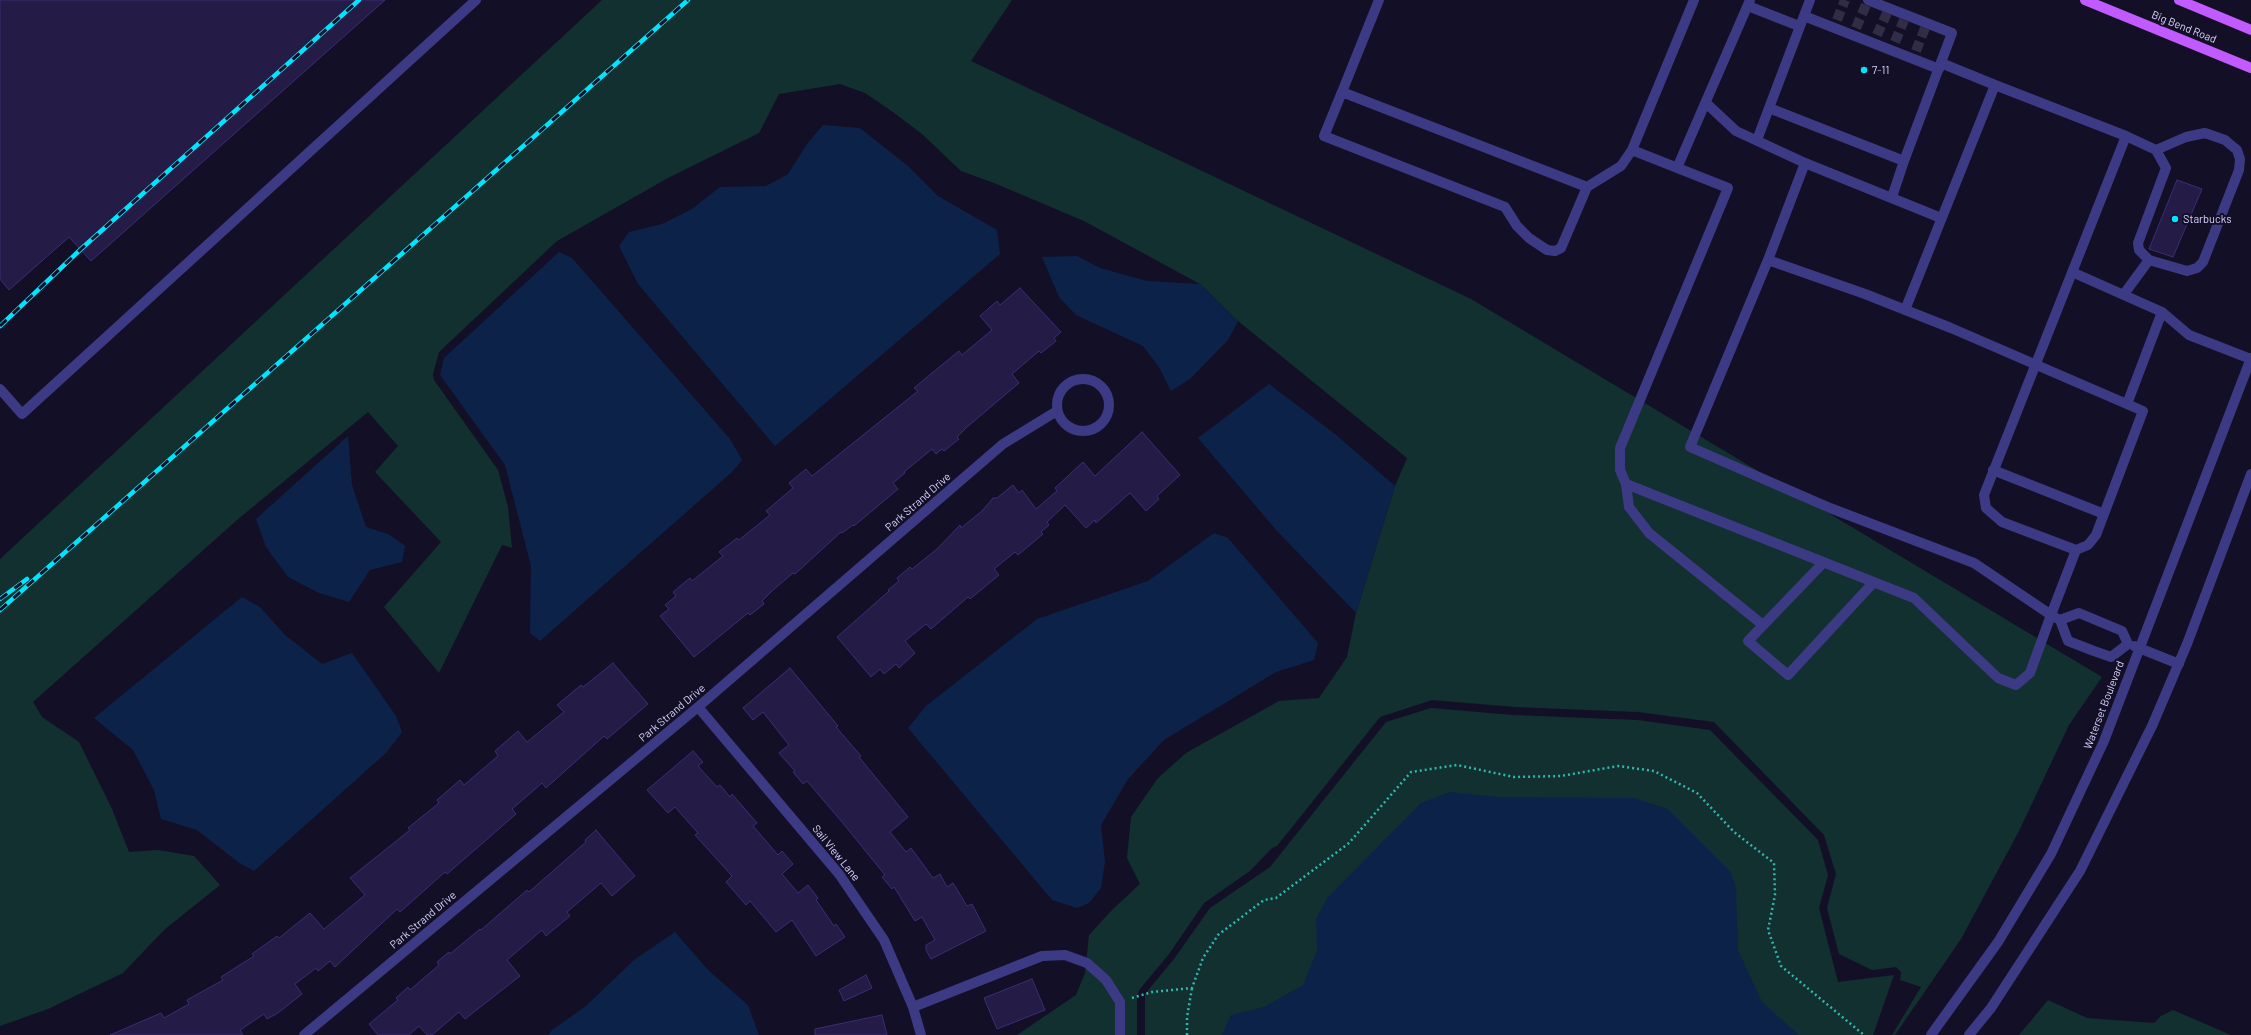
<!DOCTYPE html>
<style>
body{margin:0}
canvas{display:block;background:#130f26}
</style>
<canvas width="2251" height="1035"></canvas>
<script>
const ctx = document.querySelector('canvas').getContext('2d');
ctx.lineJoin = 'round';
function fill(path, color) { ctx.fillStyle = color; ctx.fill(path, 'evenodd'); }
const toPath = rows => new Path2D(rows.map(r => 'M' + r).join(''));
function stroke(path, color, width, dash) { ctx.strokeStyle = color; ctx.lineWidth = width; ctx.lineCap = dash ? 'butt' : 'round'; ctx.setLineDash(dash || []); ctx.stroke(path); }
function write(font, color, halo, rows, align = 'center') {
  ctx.font = font + ' Barlow,sans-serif'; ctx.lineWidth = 4; ctx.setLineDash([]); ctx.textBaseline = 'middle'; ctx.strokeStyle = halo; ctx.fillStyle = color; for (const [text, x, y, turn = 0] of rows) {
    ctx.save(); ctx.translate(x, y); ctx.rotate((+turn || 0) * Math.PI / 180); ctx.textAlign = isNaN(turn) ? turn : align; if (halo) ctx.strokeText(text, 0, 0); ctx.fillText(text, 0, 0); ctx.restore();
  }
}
const green = toPath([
 [602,0,1012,0,971,61,1471,299,2102,677,2069,725,2019,831,1961,939,1895,1035,1892,1035,1921,987,1900,980,1901,972,1896,967,1872,970,1839,954,1827,908,1836,874,1824,835,1714,722,1638,712,1515,707,1432,700,1380,717,1277,846,1272,848,1250,871,1204,903,1169,954,1140,989,1137,995,1137,1035,1017,1035,1076,995,1085,973,1089,935,1112,910,1140,884,1127,858,1131,817,1158,778,1186,753,1279,701,1319,698,1347,657,1356,613,1395,486,1407,458,1238,321,1200,284,1084,221,994,183,961,171,922,134,893,112,865,93,840,84,779,94,759,133,668,178,557,241,439,352,433,374,434,380,498,470,508,507,512,548,502,545,439,673,384,607,441,542,375,472,398,446,368,412,237,520,33,702,42,717,79,742,112,809,129,852,158,850,194,856,220,885,164,930,123,973,48,1009,0,1026,0,559],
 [1431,708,1513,715,1637,720,1710,730,1818,840,1828,875,1819,908,1838,982,1894,975,1873,1035,1145,1035,1145,994,1174,959,1210,908,1270,867,1386,722],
 [2048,1000,2087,1018,2154,1023,2161,1016,2173,1010,2231,1035,2019,1035]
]);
const water = toPath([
 [823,125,860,128,908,166,938,196,997,230,1000,254,775,446,638,284,619,246,629,232,662,224,692,209,720,187,766,186,788,174,807,144],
 [559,252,572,258,730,439,742,460,732,472,540,641,530,633,531,566,505,465,440,375,444,358],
 [1077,256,1100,268,1147,281,1200,284,1238,321,1228,340,1190,379,1171,391,1159,367,1143,346,1076,315,1059,297,1042,257],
 [1269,384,1335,434,1395,486,1356,613,1277,531,1198,438],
 [348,436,352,485,366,527,390,535,405,546,402,562,370,570,349,602,319,593,288,577,266,547,256,519],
 [1214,533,1228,538,1318,643,1314,660,1276,672,1164,740,1128,779,1101,825,1105,862,1101,888,1089,903,1077,908,1052,900,908,728,926,706,1037,619,1148,581],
 [242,597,260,607,285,635,322,664,352,653,396,716,402,732,386,753,254,871,238,862,197,830,161,819,154,790,133,750,94,718],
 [1450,792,1499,797,1634,798,1668,809,1730,871,1736,887,1738,950,1762,1002,1799,1035,1222,1035,1231,1015,1264,1007,1303,985,1317,951,1316,919,1327,898,1421,803],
 [675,932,708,970,748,1005,759,1035,548,1035,552,1030,586,1006,634,960]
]);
const building = toPath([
 [0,0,385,0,91,261,69,237,9,290,0,279,0,0],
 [2177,180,2202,189,2173,257,2149,249,2177,180],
 [1020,288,1061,332,1054,338,1056,341,1041,353,1039,351,1012,374,1019,383,967,427,957,437,959,439,944,451,942,449,936,454,932,449,904,472,905,473,893,483,898,489,854,526,853,525,842,533,841,532,795,574,793,573,772,591,762,601,764,604,750,615,748,613,694,657,660,616,669,609,665,605,676,596,673,592,690,578,692,581,723,556,719,552,737,538,739,540,770,515,766,511,793,488,789,483,806,469,812,476,918,391,914,388,932,373,959,351,962,355,992,330,980,316,997,301,1000,305,1020,288],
 [1142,432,1180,475,1157,496,1159,499,1146,511,1130,493,1096,523,1095,520,1086,528,1065,505,1047,522,1049,525,1041,532,1043,534,1018,555,1015,552,994,569,999,575,970,599,968,597,931,629,926,624,905,641,915,653,899,668,896,664,884,674,880,669,871,677,837,637,889,591,888,590,899,581,897,578,910,567,912,569,937,549,960,525,961,528,982,511,993,498,997,498,1013,485,1019,493,1022,490,1036,509,1057,491,1055,488,1083,462,1095,476,1142,432],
 [613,663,648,704,607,739,604,736,546,788,542,783,512,809,516,814,447,874,445,872,400,912,397,909,335,967,330,961,318,971,316,968,295,984,302,994,278,1013,267,1019,264,1014,240,1030,243,1035,110,1035,161,1013,164,1018,189,1004,187,1000,223,980,221,977,254,956,252,954,277,936,279,938,310,913,324,929,365,895,350,878,410,830,408,828,439,803,437,800,460,780,464,785,498,756,495,751,518,731,527,742,564,712,557,705,581,685,583,687,613,663],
 [790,668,838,726,836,727,861,756,859,757,908,817,890,832,906,852,911,848,933,878,940,874,947,887,953,883,967,906,972,904,986,931,931,959,926,950,926,945,935,940,922,917,915,921,894,887,892,889,882,877,885,875,842,822,807,781,803,784,793,772,795,771,779,753,789,745,763,712,753,720,743,708,790,668],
 [693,751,703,762,698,766,717,787,720,785,730,797,732,794,757,823,753,826,778,855,782,851,793,864,782,874,798,893,808,885,818,898,816,900,834,926,836,924,845,937,816,956,792,920,776,932,750,901,746,905,726,882,732,876,695,835,698,833,675,807,668,813,647,790,693,751],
 [596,830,635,876,612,896,601,883,567,912,570,916,553,930,546,936,542,930,507,960,520,976,465,1019,459,1012,432,1035,427,1035,419,1026,409,1035,378,1035,369,1024,398,1000,396,998,408,987,410,990,439,965,437,962,449,952,450,954,480,929,481,930,527,890,529,892,586,842,585,840,596,830],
 [866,975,872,988,844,1001,839,990,866,975],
 [1032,979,1045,1010,997,1029,984,998,1032,979],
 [882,1015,887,1035,815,1035,815,1029,882,1015]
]);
const minorTunnel = toPath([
 [1837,20,1845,0],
 [1856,28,1866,5],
 [1877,35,1887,13],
 [1895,42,1904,20],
 [1916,51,1925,28]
]);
const path = toPath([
 [1132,998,1152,992,1192,988,1203,958,1218,935,1264,900,1276,898,1349,843,1411,772,1457,765,1514,777,1561,776,1618,766,1654,771,1697,793,1734,832,1774,863,1775,895,1768,930,1781,966,1864,1035],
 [1187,1035,1187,1017,1192,988]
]);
const minor = toPath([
 [1379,0,1342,92,1587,187],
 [1810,0,1769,108,1904,161,1952,33,1868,0],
 [1748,6,1799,26],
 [1804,16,1939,69],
 [1941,63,1995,85],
 [1342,92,1324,136,1505,207,1517,226,1529,238,1547,250,1555,251,1561,248,1587,187,1621,166,1632,150,1728,188,1620,448,1620,470,1626,484,1914,598,1998,678,2016,685,2030,673,2051,615,2060,620,2068,641,2094,651,2111,657,2128,644],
 [1706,103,1736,131,1805,163,1941,218],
 [2126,136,2156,150,2186,137,2205,133,2225,140,2237,150,2240,159,2239,170,2203,262,2197,268,2187,271,2149,260,2139,250,2138,243,2166,168,2156,150],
 [1757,140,1769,108],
 [1632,150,1694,0],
 [1805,163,1768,260,1865,294,1951,328,2143,411,2104,514,1993,470],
 [1677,168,1750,0],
 [1892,197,1904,161],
 [1768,260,1690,447,1830,508,1974,563,2051,615,2076,550],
 [2072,272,2162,312,2189,335,2251,359],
 [2124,294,2149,260],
 [1905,310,1995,85,2126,136,1984,495,1986,508,2002,522,2076,550,2088,545,2096,535,2104,514],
 '1057 405a26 26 0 1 1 52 0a26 26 0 1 1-52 0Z',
 [0,389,22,414,476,0],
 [2127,404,2162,312],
 [1626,484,1629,507,1649,533,1763,625],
 [1823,563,1748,641,1788,675,1873,583],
 [2060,620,2079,613,2122,631,2128,644],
 [2134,646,2179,664],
 [698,707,839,874,884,940,913,1007,921,1035],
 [913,1007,1042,956,1065,955,1087,963,1106,980,1120,1002,1120,1035],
 [304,1035,698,707,1003,444,1057,411],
 [1931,1035,1998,942,2051,854,2104,741,2251,358],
 [1969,1035,1991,1008,2080,871,2152,726,2187,644,2251,474]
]);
const major = toPath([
 [2085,0,2251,68],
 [2179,0,2251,30]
]);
const rail = toPath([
 [0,326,81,249,359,0],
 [0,599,27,579],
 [0,610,688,0]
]);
const markers = [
 [1864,70,4,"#00e5ff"],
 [2175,219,4,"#00e5ff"]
];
const streetNames = [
 ["Big Bend Road",2184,27,22],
 ["Park Strand Drive",918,502,-41],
 ["Waterset Boulevard",2104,705,-69],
 ["Park Strand Drive",672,713,-40],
 ["Sail View Lane",836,853,51],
 ["Park Strand Drive",423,920,-40]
];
const poiNames = [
 ["7-11",1872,70],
 ["Starbucks",2183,219]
];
fill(green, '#12302f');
fill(water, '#0c2248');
fill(building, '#241b47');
stroke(building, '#3b2d73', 1);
stroke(minorTunnel, '#312d47', 10, [10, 5]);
stroke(path, '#2fb8b0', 2.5, [2, 3]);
stroke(minor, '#3d3a85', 10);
stroke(major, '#c25bff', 10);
stroke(rail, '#00e5ff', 4.5);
stroke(rail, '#130f26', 3, [9]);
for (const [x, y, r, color] of markers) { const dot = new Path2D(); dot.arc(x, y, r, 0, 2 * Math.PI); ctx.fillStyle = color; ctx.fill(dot); stroke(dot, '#130f26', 1.5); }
write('11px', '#d9d4ff', '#130f26', streetNames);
write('11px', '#d9d4ff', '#130f26', poiNames, 'left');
</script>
